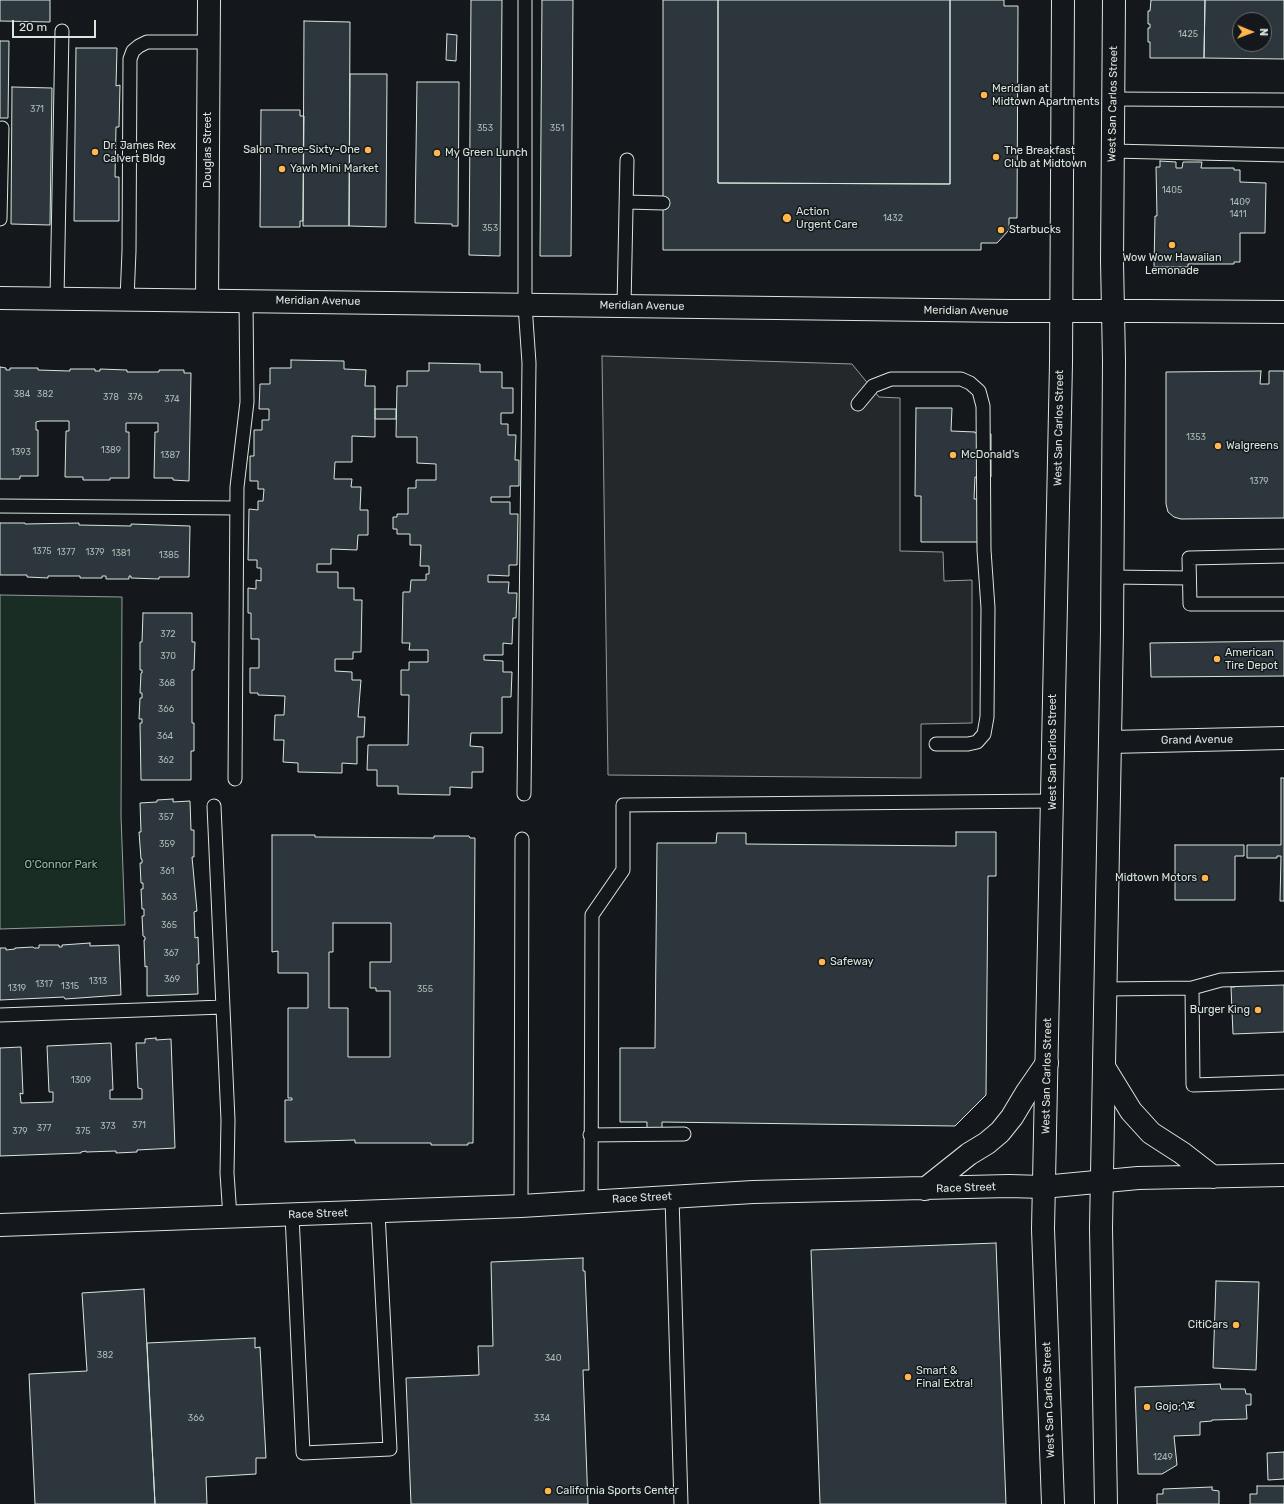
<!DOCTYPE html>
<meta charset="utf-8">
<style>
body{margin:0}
#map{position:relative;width:1284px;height:1504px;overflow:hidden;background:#14181c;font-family:Rubik,sans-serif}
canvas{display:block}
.north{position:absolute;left:1232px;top:12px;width:40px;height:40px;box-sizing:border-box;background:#14181c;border:1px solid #626a69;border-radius:50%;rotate:91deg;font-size:11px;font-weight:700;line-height:16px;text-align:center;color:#d8e6dc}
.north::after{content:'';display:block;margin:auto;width:14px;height:18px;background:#ffb74d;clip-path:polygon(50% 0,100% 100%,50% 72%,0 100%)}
.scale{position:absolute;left:12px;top:20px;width:84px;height:18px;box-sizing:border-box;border:2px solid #d8e6dc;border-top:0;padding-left:5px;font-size:12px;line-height:14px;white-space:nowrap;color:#d8e6dc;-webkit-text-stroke:3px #14181c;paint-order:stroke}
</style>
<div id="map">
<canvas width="1284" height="1504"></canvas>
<div class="north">N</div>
<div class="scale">20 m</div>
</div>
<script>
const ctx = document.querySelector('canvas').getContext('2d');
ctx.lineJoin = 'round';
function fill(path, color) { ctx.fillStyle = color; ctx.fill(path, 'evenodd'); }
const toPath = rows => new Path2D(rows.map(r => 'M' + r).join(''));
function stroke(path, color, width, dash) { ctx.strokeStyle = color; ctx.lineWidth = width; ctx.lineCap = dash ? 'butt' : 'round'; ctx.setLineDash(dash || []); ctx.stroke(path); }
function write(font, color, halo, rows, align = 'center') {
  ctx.font = font + ' Rubik,"Noto Sans Ethiopic",sans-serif'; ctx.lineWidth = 3; ctx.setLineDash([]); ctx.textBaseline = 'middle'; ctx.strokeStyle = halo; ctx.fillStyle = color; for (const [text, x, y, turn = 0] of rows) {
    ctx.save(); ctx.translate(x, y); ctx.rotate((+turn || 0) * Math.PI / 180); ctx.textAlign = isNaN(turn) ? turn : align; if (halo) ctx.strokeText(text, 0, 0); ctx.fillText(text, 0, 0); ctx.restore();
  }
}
const green = toPath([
 [0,595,122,597,121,816,125,925,0,929,0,595]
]);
const parking = toPath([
 [602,356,852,364,879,397,900,398,900,551,943,552,944,581,972,580,972,723,921,724,921,778,608,775,602,356]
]);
const building = toPath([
 [0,0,50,0,50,22,0,21,0,0],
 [471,0,502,0,500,256,469,255,471,0],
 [542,0,573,0,571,256,540,256,542,0],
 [663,0,718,0,718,183,950,184,950,0,1004,0,1004,6,1018,6,1017,218,1009,218,1009,230,997,243,981,243,981,250,663,250,663,0],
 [718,0,950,0,950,184,718,183,718,0],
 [1151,0,1205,0,1204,58,1150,58,1150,42,1148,42,1148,28,1150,28,1150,24,1148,24,1148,11,1150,11,1151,0],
 [1205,0,1284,0,1284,59,1204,58,1205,0],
 [1240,20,1264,20,1264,44,1240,44,1240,20],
 [304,21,350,22,349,226,303,226,304,21],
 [447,34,457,35,456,61,446,60,447,34],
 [0,41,9,41,8,118,0,118,0,41],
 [76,48,117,48,116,86,120,85,119,127,116,127,115,177,119,177,119,221,74,221,76,48],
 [350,74,387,74,386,227,349,226,350,74],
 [417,82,459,82,458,226,452,226,452,224,415,223,417,82],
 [12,87,52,88,50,225,11,224,12,87],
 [261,110,300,110,300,116,304,116,303,221,300,221,300,227,260,227,261,110],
 [1160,161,1176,162,1176,168,1182,168,1183,162,1202,162,1201,168,1234,168,1234,170,1240,170,1240,182,1266,183,1265,233,1240,233,1240,262,1234,262,1234,264,1188,264,1188,267,1154,267,1155,216,1157,216,1156,167,1160,167,1160,161],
 [291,360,344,361,344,369,366,370,365,386,375,386,375,437,352,436,352,462,335,462,334,479,352,479,351,487,361,487,360,510,368,510,368,535,358,535,357,550,331,549,331,564,317,564,317,572,338,572,338,588,354,588,354,600,362,600,361,652,353,652,353,659,335,659,335,671,352,672,352,680,361,680,358,717,365,717,364,737,357,737,357,764,342,763,342,773,298,772,298,763,283,762,284,740,274,740,275,715,284,715,285,696,258,695,258,693,250,693,250,668,259,668,259,639,251,639,251,613,248,613,248,588,256,589,256,580,261,581,261,568,257,568,257,560,248,560,249,509,258,510,258,501,263,501,264,489,258,489,258,481,250,481,250,456,254,456,254,430,262,430,262,420,269,420,269,409,259,409,260,384,270,384,270,368,291,368,291,360],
 [429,363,480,364,480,372,502,372,502,388,513,388,513,413,501,413,501,424,508,424,508,435,516,435,515,460,519,460,519,486,510,486,510,497,491,497,491,502,510,502,510,514,518,514,517,565,509,565,509,576,488,575,488,582,509,582,508,593,517,593,516,618,513,618,512,644,503,643,503,655,484,655,484,660,503,661,503,672,512,672,511,697,502,697,502,733,471,733,470,746,483,747,483,772,472,772,472,788,450,787,450,795,398,794,398,786,377,786,377,770,367,770,368,745,408,745,409,695,401,695,401,670,409,670,409,662,428,662,428,650,409,650,410,643,402,643,403,592,410,592,411,580,426,580,426,574,429,574,429,566,420,566,421,545,410,545,410,534,397,534,397,529,393,529,393,517,397,517,397,514,408,514,408,488,416,488,416,480,436,480,436,464,417,463,417,437,396,437,397,386,407,386,407,371,429,371,429,363],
 [0,367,6,368,6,370,10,370,10,368,38,368,38,370,70,371,70,369,95,369,95,371,100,371,100,369,127,370,127,372,159,372,159,370,184,370,184,373,191,373,189,481,173,480,173,478,154,478,155,432,158,432,158,423,126,423,126,432,129,432,129,478,110,478,110,480,83,480,83,477,65,477,66,431,69,431,69,421,40,421,36,422,36,430,38,430,38,476,20,476,20,479,0,479,0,367],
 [1261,371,1260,384,1269,384,1269,371,1284,371,1284,518,1181,519,1174,517,1168,512,1166,504,1166,372,1261,371],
 [916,408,952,408,951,431,975,432,975,433,991,434,991,477,975,477,974,499,990,499,990,542,921,542,921,496,915,496,916,408],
 [375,409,396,409,396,419,375,419,375,409],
 [0,523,25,523,25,524,79,523,79,525,131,526,131,524,190,526,189,577,159,577,159,579,131,578,131,576,129,576,129,579,106,579,106,576,102,576,102,578,80,578,80,576,48,576,48,578,27,577,27,575,0,575,0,523],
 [143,613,192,613,192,642,195,642,194,670,192,670,192,723,194,723,194,751,191,751,191,780,141,780,140,723,142,723,142,719,139,719,140,698,142,698,142,693,140,693,141,673,142,673,142,670,140,670,140,642,142,642,143,613],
 [1284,641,1284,676,1151,677,1150,643,1284,641],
 [1281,778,1284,778,1284,901,1280,901,1281,856,1277,856,1277,858,1247,858,1247,845,1281,845,1281,778],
 [173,799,173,802,190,801,191,830,194,830,194,857,192,857,197,911,194,912,195,938,198,937,199,964,197,964,198,994,147,996,147,966,145,967,144,940,145,940,145,937,143,936,142,916,144,916,144,909,142,909,141,889,143,889,143,883,141,883,140,863,142,863,142,859,141,859,139,832,141,832,140,803,157,802,157,800,173,799],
 [956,832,996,832,996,876,988,876,986,1095,955,1126,662,1122,662,1134,647,1134,647,1122,620,1122,620,1048,655,1048,657,843,716,843,717,833,746,833,746,844,956,846,956,832],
 [272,835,315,835,315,837,434,838,434,836,469,836,470,838,475,838,473,1143,468,1143,468,1145,431,1145,431,1143,355,1143,355,1140,285,1142,285,1100,292,1100,292,1098,288,1098,288,1008,308,1008,308,973,278,973,278,951,272,952,272,835],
 [333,923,391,923,391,962,370,962,370,988,376,988,376,991,390,991,390,1057,348,1057,348,1008,329,1008,329,952,333,952,333,923],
 [1175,845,1244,845,1244,856,1235,856,1235,900,1175,900,1175,845],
 [90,943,90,946,119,945,121,995,65,999,64,997,0,1000,0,948,6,948,6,950,15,949,15,948,33,947,34,948,39,948,39,945,59,945,59,947,62,947,62,945,90,943],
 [1284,981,1284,1032,1233,1034,1231,987,1235,987,1234,983,1284,981],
 [156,1038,156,1040,171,1039,175,1148,137,1150,137,1152,116,1153,116,1151,86,1152,86,1151,81,1152,81,1153,0,1156,0,1048,21,1047,23,1094,20,1093,21,1103,53,1102,53,1092,49,1092,47,1046,111,1043,113,1090,110,1090,110,1099,142,1099,142,1089,138,1088,136,1043,145,1043,145,1039,156,1038],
 [996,1243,1006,1504,820,1504,811,1250,996,1243],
 [583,1258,583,1271,585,1271,589,1370,583,1370,588,1504,411,1504,406,1378,479,1375,478,1346,493,1346,491,1262,583,1258],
 [1216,1281,1259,1282,1256,1370,1213,1368,1216,1281],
 [144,1289,155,1504,35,1504,29,1374,87,1371,82,1293,144,1289],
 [255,1338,255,1348,260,1347,266,1458,256,1458,256,1474,206,1477,207,1504,155,1504,147,1343,255,1338],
 [1220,1384,1221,1389,1245,1389,1246,1394,1251,1394,1251,1405,1246,1405,1247,1419,1212,1420,1212,1421,1200,1422,1200,1435,1174,1436,1177,1465,1162,1474,1138,1474,1135,1387,1220,1384],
 [1284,1452,1284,1479,1268,1480,1267,1453,1284,1452],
 [1257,1486,1284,1486,1284,1504,1250,1504,1250,1494,1257,1494,1257,1486],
 [1212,1487,1212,1490,1219,1491,1219,1504,1157,1504,1157,1494,1163,1494,1163,1489,1212,1487]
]);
const lane = toPath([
 [1113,99,1284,100],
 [1112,151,1284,155],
 [627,202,663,203],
 [0,219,2,128],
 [57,298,62,31],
 [127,299,129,251,130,59,133,51,139,46,147,42,208,42],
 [624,306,627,160],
 [858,404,873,386,891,379,961,379,970,383,979,391,983,406,984,550,988,608,987,717,984,734,977,742,968,744,936,744],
 [0,506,237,508],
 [1284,556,1189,558,1190,604,1284,604],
 [1112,577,1189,578],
 [235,779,237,487,247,402,246,300],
 [524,794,529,363,525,305,525,0],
 [214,806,228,1120,227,1173,230,1217],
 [1192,988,1221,980,1284,978],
 [1106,989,1192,988,1193,1085,1284,1082],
 [0,1015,223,1007],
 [590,1135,684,1134],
 [672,1197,681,1504],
 [591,1201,592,915,623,870,623,805,1052,801],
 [521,1206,522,839],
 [292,1215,303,1453,390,1449,378,1212]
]);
const street = toPath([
 [207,300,209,0],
 [1110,742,1284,738]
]);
const secondary = toPath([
 [0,298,1009,311,1149,311,1284,312],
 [1104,1067,1131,1111,1151,1133,1182,1153,1213,1177],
 [925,1189,969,1154,987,1143,1000,1132,1012,1117,1027,1092,1047,1063],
 [0,1225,521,1206,753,1192,1009,1186,1043,1187,1138,1178,1284,1175]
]);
const primary = toPath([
 [1053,1504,1043,1229,1061,363,1063,0],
 [1106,1504,1101,1228,1112,631,1114,361,1112,261,1114,0]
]);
const markers = [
 [984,95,4,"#ffb74d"],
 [368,150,4,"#ffb74d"],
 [95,152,4,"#ffb74d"],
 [437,153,4,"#ffb74d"],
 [996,157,4,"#ffb74d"],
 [282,169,4,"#ffb74d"],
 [787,218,5,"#ffb74d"],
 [1001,230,4,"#ffb74d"],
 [1172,245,4,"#ffb74d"],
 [1218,446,4,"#ffb74d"],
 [953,455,4,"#ffb74d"],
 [1217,659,4,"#ffb74d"],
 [1205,878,4,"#ffb74d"],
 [822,962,4,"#ffb74d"],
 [1258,1010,4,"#ffb74d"],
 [1236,1325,4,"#ffb74d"],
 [908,1377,4,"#ffb74d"],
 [1147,1407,4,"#ffb74d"],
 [548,1491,4,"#ffb74d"]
];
const numberNames = [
 ["1425",1188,34],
 ["371",37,109],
 ["353",485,128],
 ["351",557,128],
 ["1405",1172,190],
 ["1409",1240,202],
 ["1411",1238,214],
 ["1432",893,218],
 ["353",490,228],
 ["384",22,394],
 ["382",45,394],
 ["378",111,397],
 ["376",135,397],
 ["374",172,399],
 ["1353",1196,437],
 ["1389",111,450],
 ["1393",21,452],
 ["1387",170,455],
 ["1379",1259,481],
 ["1375",42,551],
 ["1377",66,552],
 ["1379",95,552],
 ["1381",121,553],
 ["1385",169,555],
 ["372",168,634],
 ["370",168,656],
 ["368",167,683],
 ["366",166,709],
 ["364",165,736],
 ["362",166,760],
 ["357",166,817],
 ["359",167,844],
 ["361",167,871],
 ["363",169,897],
 ["365",169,925],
 ["367",171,953],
 ["369",172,979],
 ["1313",98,981],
 ["1317",44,984],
 ["1315",70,986],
 ["1319",17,988],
 ["355",425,989],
 ["1309",81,1080],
 ["371",139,1125],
 ["373",108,1126],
 ["377",44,1128],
 ["379",20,1131],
 ["375",83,1131],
 ["382",105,1355],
 ["340",553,1358],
 ["366",196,1418],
 ["334",542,1418],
 ["1249",1163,1457]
];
const poiNames = [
 ["Meridian at",992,89],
 ["Midtown Apartments",992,102],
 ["Dr. James Rex",103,146],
 ["Calvert Bldg",103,159],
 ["Salon Three-Sixty-One",360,150,"right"],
 ["The Breakfast",1004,151],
 ["Club at Midtown",1004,164],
 ["My Green Lunch",445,153],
 ["Yawh Mini Market",290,169],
 ["Action",796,212],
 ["Urgent Care",796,225],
 ["Starbucks",1009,230],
 ["Wow Wow Hawaiian",1172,258,"center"],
 ["Lemonade",1172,271,"center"],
 ["Walgreens",1226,446],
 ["McDonald’s",961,455],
 ["American",1225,653],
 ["Tire Depot",1225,666],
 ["Midtown Motors",1197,878,"right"],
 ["Safeway",830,962],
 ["Burger King",1250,1010,"right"],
 ["CitiCars",1228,1325,"right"],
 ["Smart &",916,1371],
 ["Final Extra!",916,1384],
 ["Gojo;ጎጆ",1155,1407],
 ["California Sports Center",556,1491]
];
const streetNames = [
 ["West San Carlos Street",1113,104,-89],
 ["Douglas Street",208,150,-90],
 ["Meridian Avenue",318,301,1],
 ["Meridian Avenue",642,306,1],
 ["Meridian Avenue",966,311,1],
 ["West San Carlos Street",1059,428,-89],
 ["Grand Avenue",1197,740,-1],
 ["West San Carlos Street",1053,752,-90],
 ["West San Carlos Street",1047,1076,-89],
 ["Race Street",966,1188,-2],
 ["Race Street",642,1198,-3],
 ["Race Street",318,1214,-2],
 ["West San Carlos Street",1049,1400,-92]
];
const parkNames = [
 ["O'Connor Park",61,865]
];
fill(green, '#1a2d24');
stroke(green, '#939e99', 1);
fill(parking, '#24282b');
stroke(parking, '#939e99', 1);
fill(building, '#2c363c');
stroke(building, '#d8e6dc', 1);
stroke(lane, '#d8e6dc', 15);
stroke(street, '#d8e6dc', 24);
stroke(secondary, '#d8e6dc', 24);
stroke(primary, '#d8e6dc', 24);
stroke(lane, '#14181c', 13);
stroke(street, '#14181c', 22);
stroke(secondary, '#14181c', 22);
stroke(primary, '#14181c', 22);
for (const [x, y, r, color] of markers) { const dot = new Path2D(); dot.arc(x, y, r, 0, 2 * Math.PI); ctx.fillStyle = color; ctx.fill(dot); stroke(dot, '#14181c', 1.5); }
write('9px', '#adbab4', null, numberNames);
write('11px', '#d8e6dc', '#14181c', poiNames, 'left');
write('11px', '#d8e6dc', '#14181c', streetNames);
write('11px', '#8ac095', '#14181c', parkNames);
</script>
